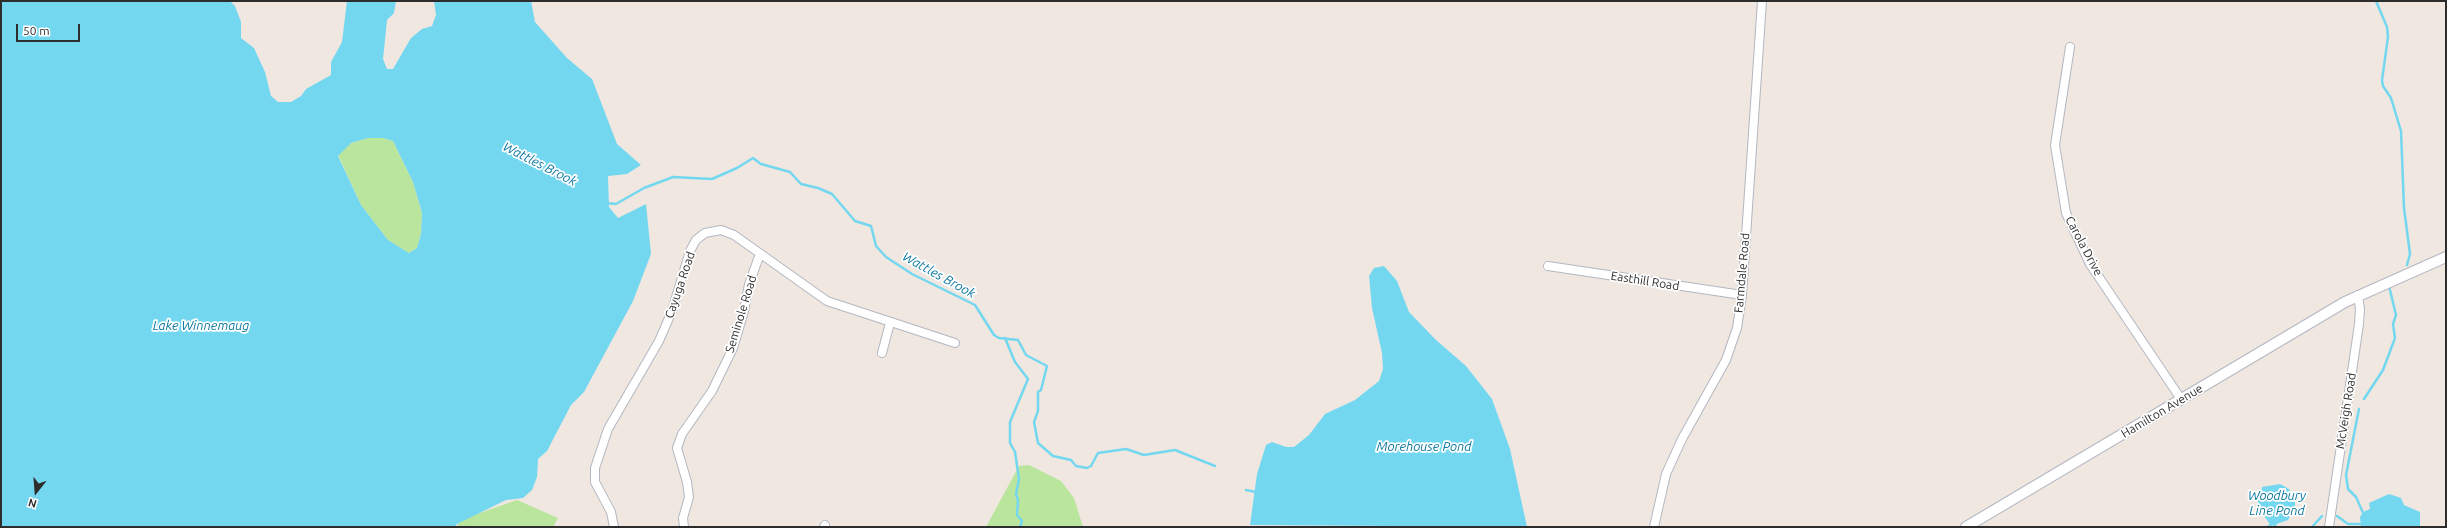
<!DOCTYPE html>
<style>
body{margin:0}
#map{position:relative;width:2447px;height:528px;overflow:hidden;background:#efe7e0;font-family:Ubuntu,sans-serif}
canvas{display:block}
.frame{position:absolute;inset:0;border:2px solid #2d2d2d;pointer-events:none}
.north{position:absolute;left:16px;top:472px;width:40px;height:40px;-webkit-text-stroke:3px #fff;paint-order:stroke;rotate:197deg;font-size:11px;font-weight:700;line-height:16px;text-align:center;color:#2d2d2d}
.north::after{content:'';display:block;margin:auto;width:14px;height:18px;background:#2d2d2d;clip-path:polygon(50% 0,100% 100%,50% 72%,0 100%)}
.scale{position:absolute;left:16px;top:24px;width:64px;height:18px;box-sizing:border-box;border:2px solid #2d2d2d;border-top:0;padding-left:5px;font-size:12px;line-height:14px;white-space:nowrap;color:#2d2d2d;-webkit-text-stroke:3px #fff;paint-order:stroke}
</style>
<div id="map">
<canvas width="2447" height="528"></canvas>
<div class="frame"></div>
<div class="north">N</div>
<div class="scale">50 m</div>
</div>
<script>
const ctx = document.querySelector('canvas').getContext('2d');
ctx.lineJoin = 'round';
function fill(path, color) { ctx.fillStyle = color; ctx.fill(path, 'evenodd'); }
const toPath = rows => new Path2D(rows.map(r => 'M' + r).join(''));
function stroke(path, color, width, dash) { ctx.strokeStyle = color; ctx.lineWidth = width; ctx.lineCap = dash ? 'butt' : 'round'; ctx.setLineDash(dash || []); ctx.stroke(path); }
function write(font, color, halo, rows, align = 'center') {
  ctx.font = font + ' Ubuntu,sans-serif'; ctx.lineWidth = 3.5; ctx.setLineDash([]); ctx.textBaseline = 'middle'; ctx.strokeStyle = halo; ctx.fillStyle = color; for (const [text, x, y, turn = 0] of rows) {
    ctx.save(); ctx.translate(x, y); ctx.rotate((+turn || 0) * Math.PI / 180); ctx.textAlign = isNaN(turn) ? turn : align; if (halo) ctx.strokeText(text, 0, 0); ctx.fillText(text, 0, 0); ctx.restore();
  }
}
const green = toPath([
 [368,138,383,138,393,141,413,182,422,213,421,234,417,248,409,253,388,240,361,205,338,155,351,143],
 [1029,465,1061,481,1074,498,1083,527,986,527,1019,466],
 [517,500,558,518,553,527,457,527,460,520]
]);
const water = toPath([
 [1,1,230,1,235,6,241,22,241,38,254,48,265,72,271,96,278,102,291,102,301,96,306,89,331,75,331,62,342,42,347,1,396,1,394,13,387,20,383,59,387,69,393,69,411,38,422,29,432,26,436,15,434,1,531,1,535,22,567,58,592,79,617,144,641,165,627,174,608,176,609,207,618,218,646,204,651,254,633,301,584,392,571,405,547,451,538,459,537,477,532,490,523,498,506,500,457,524,455,527,1,527],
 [368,138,383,138,393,141,413,182,422,213,421,234,417,248,409,253,388,240,361,205,338,156,351,143],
 [1384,266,1397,281,1409,312,1436,340,1466,366,1492,399,1510,449,1527,527,1250,525,1257,474,1266,445,1272,442,1286,447,1294,447,1309,435,1325,414,1355,400,1379,381,1383,369,1382,353,1372,308,1369,276,1374,268],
 [2280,484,2289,489,2295,499,2295,506,2288,520,2271,526,2261,511,2258,502,2260,495,2262,487],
 [2389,494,2401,498,2404,505,2420,512,2420,527,2361,527,2360,517,2363,512,2370,509,2369,503]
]);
const stream = toPath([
 [2376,1,2387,27,2388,37,2382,80,2383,86,2391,98,2401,131,2404,208,2410,254,2407,265],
 [606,203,616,204,644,188,673,177,712,179,737,168,753,158,761,164,790,172,801,184,818,188,832,194,855,221,871,226,876,246,886,257,912,274,975,305,994,335,999,338,1018,340,1026,355,1047,366,1041,390,1038,392,1038,411,1034,422,1038,443,1053,456,1071,460,1076,466,1087,468,1091,466,1098,453,1126,449,1144,455,1175,450,1215,466],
 [1005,338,1015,362,1028,379,1010,422,1010,443,1015,452,1019,479,1016,494,1018,500,1017,515,1022,521,1020,527],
 [2364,399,2383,370,2395,338,2393,324,2396,315,2389,286],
 [2359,409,2346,475,2348,489,2356,497,2364,515],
 [1246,490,1256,492],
 [2337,516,2348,524,2363,524],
 [2268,527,2274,523,2276,527],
 [2312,527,2322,516]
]);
const minor = toPath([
 [2070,47,2055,145,2066,213,2090,264,2181,399],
 [1548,266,1742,295],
 [882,353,890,323],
 [614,527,611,512,595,482,595,468,608,429,659,341,672,311,690,251,696,240,705,233,721,230,734,235,827,301,955,343],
 [684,527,683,518,689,497,687,482,677,448,682,434,712,391,733,348,744,311,749,284,760,254],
 [824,527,825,525],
 [1654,527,1666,474,1682,439,1726,360,1737,328,1742,295,1762,1],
 [2329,527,2359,324,2360,309,2358,295]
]);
const tertiary = toPath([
 [1966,527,2345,302,2446,257]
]);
const streetNames = [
 ["Carola Drive",2084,246,62],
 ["Farmdale Road",1742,273,-85],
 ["Easthill Road",1645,281,9],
 ["Cayuga Road",680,285,-71],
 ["Seminole Road",741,314,-73],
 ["Hamilton Avenue",2162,411,-31],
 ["McVeigh Road",2346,411,-81]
];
const waterNames = [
 ["Wattles Brook",540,164,27],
 ["Wattles Brook",939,275,29],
 ["Lake Winnemaug",201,326],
 ["Morehouse Pond",1424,447],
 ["Woodbury",2277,496],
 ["Line Pond",2277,511]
];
fill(green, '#bae59d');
fill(water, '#74d7f0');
stroke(stream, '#74d7f0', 2.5);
stroke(minor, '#b3b7c1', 10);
stroke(tertiary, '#b3b7c1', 12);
stroke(minor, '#fff', 8);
stroke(tertiary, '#fff', 10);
write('12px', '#2d2d2d', '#fff', streetNames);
write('italic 13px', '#0d79a2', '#fff', waterNames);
</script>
